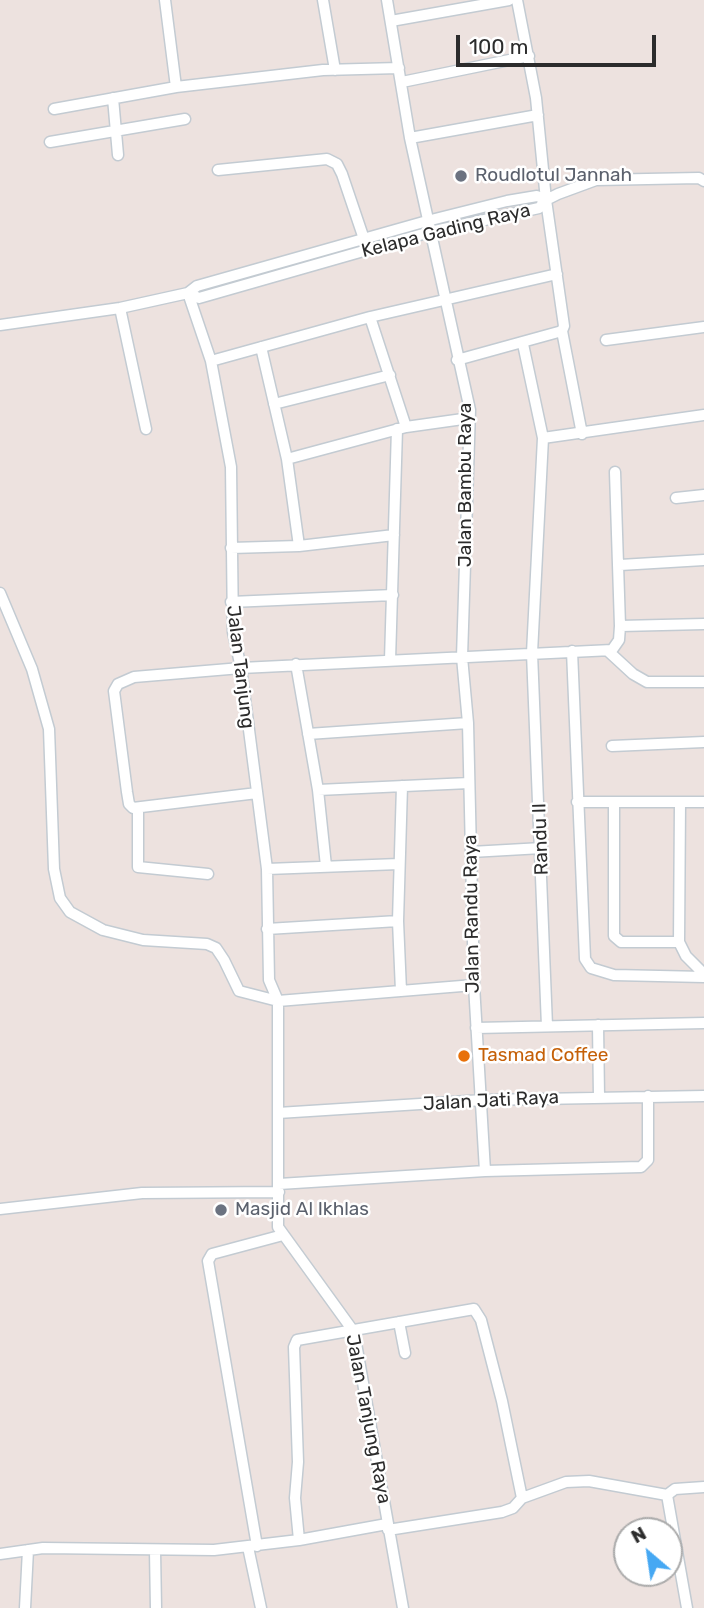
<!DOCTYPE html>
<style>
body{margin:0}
#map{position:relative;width:704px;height:1608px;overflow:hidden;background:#ede2df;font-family:Rubik,sans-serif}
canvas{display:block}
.north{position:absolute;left:613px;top:1517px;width:70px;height:70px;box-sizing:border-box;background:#fff;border:2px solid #ababab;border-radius:50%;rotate:331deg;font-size:19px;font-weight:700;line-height:28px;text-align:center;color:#2c2c2c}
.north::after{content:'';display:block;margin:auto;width:24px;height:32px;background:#46a8f3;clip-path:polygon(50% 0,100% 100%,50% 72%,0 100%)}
.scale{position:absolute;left:456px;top:35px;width:200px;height:32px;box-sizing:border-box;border:4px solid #2c2c2c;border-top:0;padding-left:9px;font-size:21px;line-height:24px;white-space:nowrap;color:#2c2c2c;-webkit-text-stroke:5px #fff;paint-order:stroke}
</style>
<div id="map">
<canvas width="704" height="1608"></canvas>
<div class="north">N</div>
<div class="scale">100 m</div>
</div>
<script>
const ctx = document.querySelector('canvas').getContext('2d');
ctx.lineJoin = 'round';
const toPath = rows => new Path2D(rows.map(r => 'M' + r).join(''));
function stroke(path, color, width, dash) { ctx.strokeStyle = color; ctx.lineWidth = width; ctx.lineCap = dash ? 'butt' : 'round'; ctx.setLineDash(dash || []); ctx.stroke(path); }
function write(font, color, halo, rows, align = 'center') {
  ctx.font = font + ' Rubik,sans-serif'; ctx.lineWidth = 5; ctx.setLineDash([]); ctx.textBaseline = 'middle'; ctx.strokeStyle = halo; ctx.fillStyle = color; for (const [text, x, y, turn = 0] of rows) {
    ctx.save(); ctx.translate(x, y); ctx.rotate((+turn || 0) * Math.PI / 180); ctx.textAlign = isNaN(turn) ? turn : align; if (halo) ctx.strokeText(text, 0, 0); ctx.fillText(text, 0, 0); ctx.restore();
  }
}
const street = toPath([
 [165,0,176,87],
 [323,0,335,70],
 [387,0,410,138,470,410,462,657,468,723,474,985,485,1171],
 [517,0,536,98,546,200,564,326,562,331,582,434],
 [391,21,509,0],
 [402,82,529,56],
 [113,98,118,155],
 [54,109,176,87,323,70,399,68],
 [410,138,538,115],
 [50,142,185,119],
 [218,170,327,159,337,164,342,174,364,239],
 [188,293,211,361,231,467,233,632,241,668,267,869,269,980,278,1001],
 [188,293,199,298,430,232,539,208,546,200,558,194,596,180,699,178,704,181],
 [120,308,146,429],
 [370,317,406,427],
 [0,325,120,308,188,293,197,286,427,221,507,201,537,196,546,200],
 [606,340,704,327],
 [523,344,543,438,532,653,547,1026],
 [261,347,287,459,299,546],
 [457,360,562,331],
 [211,361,370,317,557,274],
 [274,404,390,375],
 [543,438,704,415],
 [287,459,406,427,470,418],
 [676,498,704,495],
 [231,548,299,546,394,535],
 [620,565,704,560],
 [0,593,32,669,49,729,54,869,60,898,70,912,103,930,143,940,207,944,216,948,224,960,239,991,278,1001,474,985],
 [231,602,393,595],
 [620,626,704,624],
 [572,651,585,959,591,968,614,975,704,977],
 [608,651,633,674,647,682,704,682],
 [390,660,397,429],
 [296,664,318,790,326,866],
 [308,734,468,723],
 [612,746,704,742],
 [318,790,469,783],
 [257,793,133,808,129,804,127,792,114,691,118,684,134,677,241,668,612,650,619,640,620,626,615,472],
 [577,802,704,802],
 [614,802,614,936,621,942,679,942],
 [680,803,679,942,686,956,704,974],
 [138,809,138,867,208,874],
 [471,852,542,848],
 [267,869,399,864],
 [267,929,398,921],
 [401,991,398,921,402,786],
 [278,1001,278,1227,354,1332,403,1608],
 [598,1025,599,1097],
 [476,1028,704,1023],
 [278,1113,483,1100,704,1096],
 [279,1184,485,1171,641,1167,648,1160,648,1096],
 [0,1209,142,1193,279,1192],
 [399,1322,405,1353],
 [522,1498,566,1482,589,1481,667,1495],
 [299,1540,295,1498,298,1462,294,1347,297,1340,474,1309,481,1320,502,1401,522,1498,513,1508,502,1512,388,1530],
 [257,1546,208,1261,212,1254,283,1235],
 [248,1547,261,1608],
 [155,1551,156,1608],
 [0,1554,43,1548,214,1550,299,1540,387,1524],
 [25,1608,28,1550],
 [687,1608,667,1495,675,1489,704,1487]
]);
const markers = [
 [461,176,7,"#6b7280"],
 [464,1056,7,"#e8710a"],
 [221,1210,7,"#6b7280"]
];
const worshipNames = [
 ["Roudlotul Jannah",475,176],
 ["Masjid Al Ikhlas",235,1210]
];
const streetNames = [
 ["Kelapa Gading Raya",446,231,-14],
 ["Jalan Bambu Raya",466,485,-90],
 ["Jalan Tanjung",240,667,83],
 ["Randu II",541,839,-92],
 ["Jalan Randu Raya",472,914,-91],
 ["Jalan Jati Raya",491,1101,-3],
 ["Jalan Tanjung Raya",368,1419,79]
];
const foodNames = [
 ["Tasmad Coffee",478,1056]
];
stroke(street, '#c3cbd2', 13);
stroke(street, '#fff', 10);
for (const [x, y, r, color] of markers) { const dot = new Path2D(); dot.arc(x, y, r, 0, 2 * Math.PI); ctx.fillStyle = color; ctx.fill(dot); stroke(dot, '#fff', 2.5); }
write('19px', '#5b616d', '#fff', worshipNames, 'left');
write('19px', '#2c2c2c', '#fff', streetNames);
write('19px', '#c56008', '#fff', foodNames, 'left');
</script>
